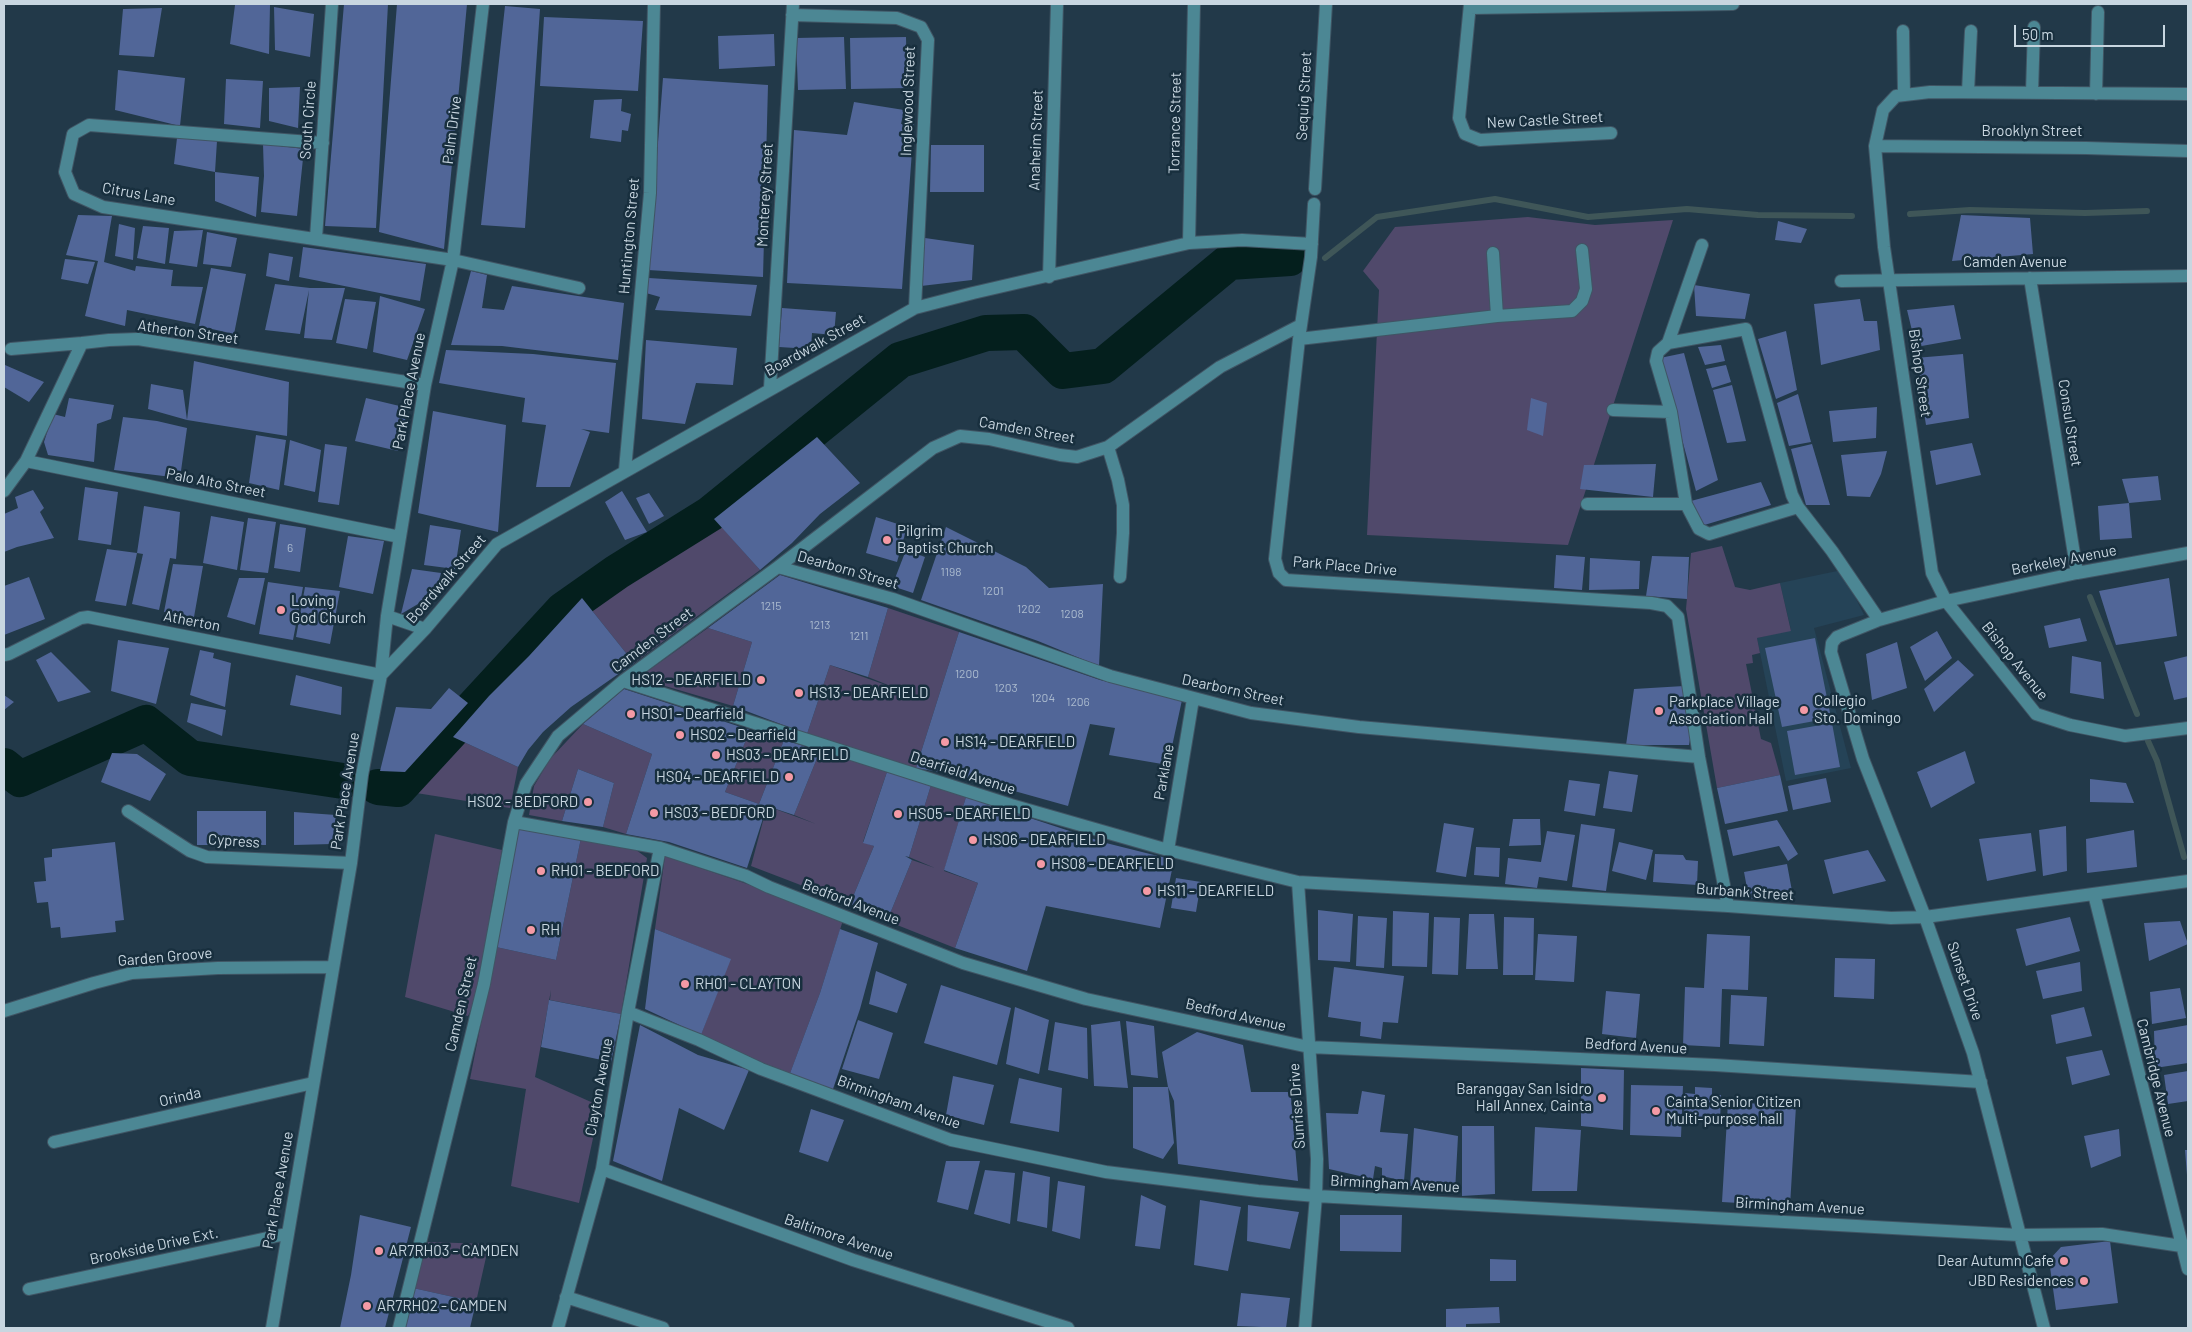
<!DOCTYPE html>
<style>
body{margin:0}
#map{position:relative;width:2192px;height:1332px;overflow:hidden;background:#223949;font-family:Barlow,sans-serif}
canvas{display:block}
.frame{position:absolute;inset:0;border:5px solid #c8d6e0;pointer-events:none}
.scale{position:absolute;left:2014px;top:25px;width:151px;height:22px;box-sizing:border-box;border:2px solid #c8d6e0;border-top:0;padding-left:6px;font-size:15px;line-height:18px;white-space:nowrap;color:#c8d6e0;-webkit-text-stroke:4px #182f3e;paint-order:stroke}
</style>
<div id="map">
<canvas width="2192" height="1332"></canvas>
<div class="frame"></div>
<div class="scale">50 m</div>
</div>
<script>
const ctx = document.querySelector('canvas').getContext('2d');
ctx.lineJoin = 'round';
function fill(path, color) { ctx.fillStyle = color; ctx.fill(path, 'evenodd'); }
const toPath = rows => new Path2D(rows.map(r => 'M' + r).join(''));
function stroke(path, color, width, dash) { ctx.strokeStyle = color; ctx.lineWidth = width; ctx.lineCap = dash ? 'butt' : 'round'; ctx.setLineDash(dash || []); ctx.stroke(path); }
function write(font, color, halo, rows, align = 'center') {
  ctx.font = font + ' Barlow,sans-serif'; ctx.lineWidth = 5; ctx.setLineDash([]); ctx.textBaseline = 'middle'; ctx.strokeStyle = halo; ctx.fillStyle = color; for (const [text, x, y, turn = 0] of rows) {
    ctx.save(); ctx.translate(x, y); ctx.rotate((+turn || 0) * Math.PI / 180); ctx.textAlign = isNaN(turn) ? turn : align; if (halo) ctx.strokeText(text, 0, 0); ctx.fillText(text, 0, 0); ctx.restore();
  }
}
const built = toPath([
 [1842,570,1864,615,1814,628,1851,768,1786,781,1757,638,1791,630,1780,583]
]);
const green = toPath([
 [1528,217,1595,225,1673,220,1568,545,1367,535,1379,290,1363,271,1395,227],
 [710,514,760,570,634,663,582,598,617,572,683,537],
 [1722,546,1735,587,1750,590,1780,583,1791,631,1757,638,1760,653,1752,655,1753,663,1746,664,1761,739,1771,743,1780,775,1717,788,1686,609,1691,553],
 [888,608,959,632,916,768,807,734,830,665,908,693,868,677],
 [708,628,752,642,733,706,638,678],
 [583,724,652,754,626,834,603,827,614,783,578,769,562,821,529,815,534,786,550,759],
 [750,730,784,740,759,804,725,792],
 [453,737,518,767,510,808,410,792],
 [820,751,887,772,863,842,874,846,850,904,751,866,767,806,816,824,794,815],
 [931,785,966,797,944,871,978,883,955,948,887,921,912,860,935,868,909,857],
 [435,834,502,850,490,915,484,984,468,1016,405,997],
 [581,838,632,847,647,858,621,1014,550,1000,551,990,535,1077,600,1106,579,1203,511,1186,526,1089,470,1079,496,947,556,960],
 [665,856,844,917,820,993,788,1079,699,1040,730,959,655,929],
 [428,1242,489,1244,476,1302,413,1288]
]);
const stream = toPath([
 [1910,214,1970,210,2085,213,2147,211],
 [1325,258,1377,217,1495,199,1588,217,1687,209,1758,215,1852,216],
 [2090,597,2137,714],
 [2148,741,2157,761,2184,857]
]);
const river = toPath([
 [4,766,20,779,146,723,190,758,343,781],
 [378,787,398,789,563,610,617,572,710,514,900,360,986,333,1024,332,1063,371,1103,366,1229,262,1290,258]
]);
const building = toPath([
 [344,4,388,4,376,228,325,226],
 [397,4,467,4,444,249,379,232],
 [235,5,270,5,269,54,230,44],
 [505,6,540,9,525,228,481,225],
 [274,7,314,14,310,57,275,50],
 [162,8,154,57,119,55,123,9],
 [544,17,643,21,638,91,540,86],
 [774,34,775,66,719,69,718,36],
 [844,37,846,89,798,90,796,38],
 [906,37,907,88,851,89,850,38],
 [118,70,185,78,180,126,115,110],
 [663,78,768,85,763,277,648,270],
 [226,79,263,81,260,128,224,124],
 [300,87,298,128,269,121,269,88],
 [622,99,621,111,631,114,628,131,622,130,621,142,590,138,594,100],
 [854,102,904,110,901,124,914,123,902,289,787,283,794,130,847,135],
 [177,138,217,141,215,172,174,164],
 [263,144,304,149,297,216,261,212,264,176],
 [931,145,984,145,984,192,930,192],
 [215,172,259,177,256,217,215,201],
 [78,215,112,216,104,262,135,271,136,266,173,270,171,286,203,287,195,324,127,310,125,326,85,316,98,261,66,255],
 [1961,215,2030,218,2033,254,1952,261],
 [1778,221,1807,229,1801,243,1775,240],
 [119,224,135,228,133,260,115,256],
 [143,226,169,228,165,264,137,258],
 [203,230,197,267,169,263,174,231],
 [207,232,237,238,231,267,203,264],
 [925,238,974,245,972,280,921,286],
 [303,247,426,264,420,301,299,277],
 [269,253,293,257,289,281,266,276],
 [65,259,95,262,88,284,61,279],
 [211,268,246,274,234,334,199,326],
 [471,271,487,275,482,308,504,310,512,286,624,303,618,360,502,346,451,345],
 [649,278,757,285,751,316,655,310,660,297,646,293],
 [275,284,310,288,345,288,332,340,304,338,309,290,300,334,265,330],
 [1694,285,1750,294,1745,319,1696,316],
 [380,296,425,309,407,360,373,352],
 [345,299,376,302,367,349,336,343],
 [1860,299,1864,321,1877,321,1880,350,1821,365,1814,304],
 [1954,305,1961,339,1916,347,1907,310],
 [782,308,836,312,834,335,812,333,811,349,779,347],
 [1786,331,1797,390,1776,399,1758,339],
 [646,340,737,348,733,385,696,383,685,424,642,419],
 [1721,345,1725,361,1705,365,1698,347],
 [446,350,533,354,616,363,609,433,581,429,590,432,570,487,536,487,546,425,522,422,525,398,439,383],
 [1684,353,1718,480,1696,491,1660,358],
 [1963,354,1969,418,1926,425,1915,358],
 [194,361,289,382,287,436,187,420],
 [5,365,44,382,29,402,4,387],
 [1726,365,1731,382,1712,388,1706,369],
 [151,384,183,390,187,420,148,409],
 [1732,385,1746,441,1727,443,1713,390],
 [1798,394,1811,442,1789,446,1777,403],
 [69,398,114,405,111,419,97,424,94,462,48,455,44,442,53,414,65,417],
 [366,398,408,408,398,451,355,441],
 [1531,398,1547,403,1543,436,1527,430],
 [1877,407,1876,438,1833,442,1829,411],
 [433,411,506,425,498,532,418,513],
 [123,417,157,421,187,428,180,478,114,470],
 [256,435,286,440,279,490,249,483],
 [817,437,860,483,820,514,792,543,760,570,714,519],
 [290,440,321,450,315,492,284,485],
 [1972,443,1981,475,1936,485,1930,451],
 [325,444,347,447,339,505,318,502],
 [1812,444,1830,505,1806,505,1791,449],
 [1887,451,1881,474,1870,497,1847,496,1841,455],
 [1656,464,1653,497,1580,489,1584,465],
 [2158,476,2161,500,2129,503,2132,538,2100,540,2098,506,2129,503,2122,479],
 [1761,482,1771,505,1701,526,1691,501],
 [85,487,118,492,111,545,78,540],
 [33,490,44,508,40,512,54,538,17,547,4,552,4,514,18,508,15,497],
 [622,491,647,532,625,540,605,502],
 [649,493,664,516,649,524,636,498],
 [144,506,180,512,176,559,170,558,159,610,132,604,143,554,137,553,126,606,95,601,107,549,137,553],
 [211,516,244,522,237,570,203,563],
 [876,517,907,527,897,562,866,553],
 [248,518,276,522,268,573,240,570],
 [280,524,306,528,300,572,274,568],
 [430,525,461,530,455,569,424,565],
 [946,527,1026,567,1049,588,1103,584,1099,666,1038,641,921,600],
 [348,536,384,541,373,594,339,587],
 [906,550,925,557,913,593,892,586],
 [1556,555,1585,557,1582,590,1554,588],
 [1652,556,1689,557,1687,599,1646,596],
 [1590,558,1640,561,1639,589,1589,590],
 [173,564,203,566,194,617,164,612],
 [412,569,441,573,435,594,401,614],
 [780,575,888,608,868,677,830,665,807,734,733,706,752,642,708,628],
 [29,577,45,619,4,635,4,586],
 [239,578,265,578,255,625,227,617],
 [2169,578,2177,636,2116,645,2099,591],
 [268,582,303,587,293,640,259,634],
 [305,587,340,591,330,644,296,637],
 [582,598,634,663,571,707,543,732,528,750,518,767,453,737,489,696,529,656],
 [2080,618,2087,641,2049,648,2044,626],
 [1937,631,1952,658,1925,681,1910,647],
 [959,632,1100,680,1182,700,1168,765,1109,755,1115,728,1090,724,1068,806,957,775,916,768],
 [1815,638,1831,718,1782,727,1765,648],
 [118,640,169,648,156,704,111,691],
 [1897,642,1907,688,1872,700,1866,654],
 [200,650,214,653,213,658,231,663,225,707,190,695],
 [51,652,91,692,58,702,36,660],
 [2072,656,2101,662,2104,699,2070,693],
 [2188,656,2188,697,2174,700,2164,662],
 [1958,660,1974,675,1934,712,1924,689],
 [296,675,342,687,341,715,290,705],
 [1684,686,1691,733,1689,745,1626,745,1634,689],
 [449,688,468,703,405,772,380,771,396,707,431,709],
 [624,689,750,730,725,792,759,804,784,740,820,751,794,815,767,806,747,868,669,842,626,834,652,754,583,724],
 [4,695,14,702,4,710],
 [191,703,226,710,222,736,187,722],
 [1832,723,1840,767,1795,775,1787,731],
 [1965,751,1975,783,1931,808,1917,772],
 [112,753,137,754,166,774,150,801,101,782],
 [578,769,614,783,603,827,562,821],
 [1609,771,1638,775,1632,812,1603,808],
 [887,772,931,785,909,857,905,856,912,860,887,921,850,904,874,846,863,843],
 [1780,775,1788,811,1725,824,1717,788],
 [1826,778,1831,802,1793,810,1788,786],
 [2090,779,2126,783,2134,803,2090,802],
 [1569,780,1600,784,1595,816,1564,811],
 [966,797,1106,843,1174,860,1160,928,1046,906,1027,971,955,948,978,883,944,870],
 [197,811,266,811,266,845,197,845],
 [294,812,336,815,332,844,294,845],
 [1513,819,1540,819,1541,845,1509,846],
 [1777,820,1798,854,1788,861,1779,846,1733,856,1727,830],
 [1444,823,1474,828,1466,877,1436,872],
 [1581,824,1615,829,1606,891,1572,887],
 [2066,826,2067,871,2043,876,2039,830],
 [516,827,581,838,556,960,496,947],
 [2134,830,2137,867,2087,873,2086,839],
 [1547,831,1575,835,1567,881,1539,877,1537,888,1505,884,1508,858,1541,862],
 [2031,833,2036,871,1987,881,1979,839],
 [115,842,124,920,115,921,116,932,61,938,60,927,51,928,48,902,37,903,34,882,46,881,44,858,52,857,52,849],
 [1619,842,1653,850,1646,880,1612,871],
 [1476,847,1500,848,1499,877,1474,875],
 [1868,850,1886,881,1833,894,1824,860],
 [1655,854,1683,855,1686,860,1698,861,1697,885,1653,882],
 [1787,864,1792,891,1749,899,1744,872],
 [1176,878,1201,882,1196,912,1171,908],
 [1318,910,1353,914,1350,962,1318,960],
 [1393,911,1429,913,1427,967,1392,966],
 [1469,914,1494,914,1498,969,1466,969],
 [1358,916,1387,918,1384,968,1356,966],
 [1434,917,1460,918,1458,975,1432,974],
 [1504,917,1534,918,1533,975,1503,975],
 [2070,917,2080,951,2026,966,2016,929],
 [2180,921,2188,944,2149,961,2144,923],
 [655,929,731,959,701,1035,645,1009],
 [840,929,878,943,860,1009,832,1092,789,1076,820,993],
 [1538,934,1577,936,1574,982,1535,980],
 [1707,934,1750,936,1748,990,1722,989,1720,1047,1683,1045,1685,987,1704,988],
 [1835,958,1875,959,1874,999,1834,997],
 [2080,962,2082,991,2043,999,2036,971],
 [1334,967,1404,976,1398,1023,1383,1022,1381,1039,1360,1036,1361,1022,1328,1017],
 [876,971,907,984,897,1013,869,1004],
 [941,985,1011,1008,997,1065,924,1043],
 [2180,988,2186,1018,2152,1024,2150,992],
 [1606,991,1640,994,1636,1038,1602,1034],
 [1731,995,1767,997,1764,1046,1729,1044],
 [549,1000,621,1014,611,1062,541,1047],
 [1015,1007,1049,1020,1039,1074,1006,1064],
 [2084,1007,2092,1036,2056,1044,2051,1015],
 [858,1020,893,1033,879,1079,842,1069],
 [1120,1021,1128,1088,1094,1086,1091,1025],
 [1126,1021,1154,1026,1158,1078,1131,1075],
 [1055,1022,1087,1028,1088,1079,1048,1070],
 [640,1025,698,1055,749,1070,724,1130,679,1108,662,1181,613,1161],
 [2188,1025,2188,1063,2155,1068,2154,1031],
 [1197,1032,1243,1045,1251,1092,1289,1092,1291,1098,1298,1181,1178,1164,1174,1101,1168,1087,1162,1052],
 [2102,1050,2110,1075,2072,1085,2066,1057],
 [1581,1068,1624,1070,1623,1130,1581,1126],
 [2188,1071,2188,1101,2168,1104,2164,1075],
 [953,1076,994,1085,984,1125,946,1115],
 [1019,1078,1062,1088,1059,1132,1010,1123],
 [1631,1085,1683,1086,1681,1137,1630,1135],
 [1133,1087,1168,1087,1174,1143,1163,1159,1133,1148],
 [1695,1087,1712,1088,1712,1095,1721,1095,1720,1123,1684,1121,1685,1093,1695,1094],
 [1362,1091,1385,1095,1380,1132,1408,1134,1404,1181,1382,1176,1382,1168,1375,1166,1373,1179,1329,1169,1326,1113,1358,1114],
 [1728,1102,1796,1106,1790,1206,1722,1202],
 [811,1109,844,1120,828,1162,799,1152],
 [1462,1126,1494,1126,1495,1194,1462,1196],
 [1535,1127,1581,1130,1577,1191,1532,1191],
 [1414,1128,1458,1136,1455,1192,1410,1186],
 [2119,1129,2121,1156,2091,1168,2084,1136],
 [2185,1150,2188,1150,2188,1175,2187,1175],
 [946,1161,980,1161,968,1210,937,1202],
 [985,1170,1015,1173,1010,1224,974,1214],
 [1023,1171,1050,1177,1047,1228,1017,1221],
 [1058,1181,1085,1186,1080,1239,1052,1231],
 [1141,1195,1166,1206,1160,1249,1135,1246],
 [1200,1200,1241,1207,1228,1271,1194,1265],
 [1248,1205,1299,1212,1290,1249,1247,1241],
 [360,1215,411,1227,385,1328,340,1328,351,1275],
 [1340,1215,1402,1215,1401,1252,1340,1251],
 [2110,1241,2118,1303,2056,1310,2049,1260,2061,1247],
 [1490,1259,1516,1260,1516,1281,1490,1281],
 [413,1288,476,1302,470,1328,404,1328],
 [1241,1293,1290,1298,1286,1328,1237,1326],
 [1499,1307,1500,1323,1466,1324,1466,1328,1446,1328,1446,1309]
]);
const minor = toPath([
 [1470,4,1459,118,1465,134,1480,140,1611,133],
 [1470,8,1733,4],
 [792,15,897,18,921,27,928,40,915,308],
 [1903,31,1904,95],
 [1968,92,1971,31],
 [2032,93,2034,27],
 [2096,94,2098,12],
 [2188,94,1930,92,1896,96,1883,110,1875,146,1884,247,1932,573,1946,601,2036,714,2070,725,2125,736,2188,728],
 [323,143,89,125,73,134,65,172,74,194,103,207,453,260,579,288],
 [1875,146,2086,148,2188,151],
 [1315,189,1326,4],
 [1314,204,1311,257,1299,339,1275,559,1279,573,1286,580,1651,603,1667,606,1678,617,1699,757,1728,906],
 [316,238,332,4],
 [1189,243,1194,4],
 [1493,253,1497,316],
 [1049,277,1057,4],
 [2030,278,2077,573],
 [1841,281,2188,276],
 [1299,339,1497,316,1572,311,1582,301,1586,289,1582,250],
 [1668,343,1702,245],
 [11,349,82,343],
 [770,388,793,4],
 [1613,410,1671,412],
 [1108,447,1118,480,1123,505,1123,533,1120,577],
 [26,461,400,537],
 [625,470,650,193,654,4],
 [4,491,26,461,82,343,109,340,138,339,425,385],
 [1587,504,1686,504],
 [1798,507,1709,534,1699,529,1686,504,1671,412,1656,361,1658,352,1668,343,1746,329,1792,495,1798,507,1832,551,1879,620],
 [778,567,893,599,1110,676,1251,713,1359,727,1699,757],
 [387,616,425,629],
 [4,655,9,654,81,618,88,617,381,675],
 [381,675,425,629,497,544,915,308,973,293,1189,243,1242,240,1312,244],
 [623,681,1011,805,1168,850,1298,882,1728,906,1891,918,1925,917,2188,881],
 [128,811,190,851,207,857,351,863],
 [514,822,660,848,746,876,769,887,963,963,1086,999,1309,1047,1715,1065,1981,1082],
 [1168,850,1193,699],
 [1298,882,1317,1159,1316,1196,1305,1328],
 [2094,894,2188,1269],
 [4,1011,94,983,132,973,218,968,333,967],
 [628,1012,699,1040,761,1069,951,1140,1106,1172,1258,1191,1316,1196,2019,1235,2102,1234,2188,1247],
 [54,1142,313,1083],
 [602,1169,853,1260,1068,1328],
 [29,1289,286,1234],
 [566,1297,663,1328],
 [272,1328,351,863,362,775,381,675,387,616,425,385,453,260,483,4],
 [399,1328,484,984,514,822,526,784,558,736,623,681,778,567,933,448,960,436,989,439,1060,455,1077,457,1108,447,1220,367,1301,325],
 [558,1328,602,1169,628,1012,660,848],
 [2044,1328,1973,1053,1925,917,1863,759,1831,652,1832,643,1837,637,1879,620,1946,601,2077,573,2188,553]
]);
const markers = [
 [887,540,5,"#f49aa5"],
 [281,610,5,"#f49aa5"],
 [761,680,5,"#f49aa5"],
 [799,693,5,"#f49aa5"],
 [1804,710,5,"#f49aa5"],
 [1659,711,5,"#f49aa5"],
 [631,714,5,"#f49aa5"],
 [680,735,5,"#f49aa5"],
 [945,742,5,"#f49aa5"],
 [716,755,5,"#f49aa5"],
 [789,777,5,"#f49aa5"],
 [588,802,5,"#f49aa5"],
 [654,813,5,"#f49aa5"],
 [898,814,5,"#f49aa5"],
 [973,840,5,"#f49aa5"],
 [1041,864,5,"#f49aa5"],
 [541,871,5,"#f49aa5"],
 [1147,891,5,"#f49aa5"],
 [531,930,5,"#f49aa5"],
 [685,984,5,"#f49aa5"],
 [1602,1098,5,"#f49aa5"],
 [1656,1111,5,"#f49aa5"],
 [379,1251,5,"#f49aa5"],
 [2064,1261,5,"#f49aa5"],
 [2084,1281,5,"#f49aa5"],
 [367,1306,5,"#f49aa5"]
];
const numberNames = [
 ["6",290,548],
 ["1198",951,572],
 ["1201",993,591],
 ["1215",771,606],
 ["1202",1029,609],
 ["1208",1072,614],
 ["1213",820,625],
 ["1211",859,636],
 ["1200",967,674],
 ["1203",1006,688],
 ["1204",1043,698],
 ["1206",1078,702]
];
const streetNames = [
 ["Sequig Street",1304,96,-87],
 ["Inglewood Street",908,101,-88],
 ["South Circle",308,120,-86],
 ["New Castle Street",1545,120,-3],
 ["Torrance Street",1175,123,-89],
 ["Palm Drive",452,130,-83],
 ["Brooklyn Street",2032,131],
 ["Anaheim Street",1036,140,-88],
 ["Citrus Lane",139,194,10],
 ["Monterey Street",765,195,-87],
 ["Huntington Street",629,236,-85],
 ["Camden Avenue",2015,262],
 ["Atherton Street",188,332,8],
 ["Boardwalk Street",815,345,-29],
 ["Bishop Street",1920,373,82],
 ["Park Place Avenue",409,391,-79],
 ["Consul Street",2070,423,81],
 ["Camden Street",1027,430,10],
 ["Palo Alto Street",216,483,11],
 ["Berkeley Avenue",2064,560,-11],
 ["Park Place Drive",1345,566,5],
 ["Dearborn Street",848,570,16],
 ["Boardwalk Street",446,579,-49],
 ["Atherton",192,621,11],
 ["Camden Street",652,640,-37],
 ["Bishop Avenue",2015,661,51],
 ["Dearborn Street",1233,690,12],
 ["Parklane",1164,772,-80],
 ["Dearfield Avenue",963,773,18],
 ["Park Place Avenue",345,791,-81],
 ["Cypress",234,841,4],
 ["Burbank Street",1745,892,4],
 ["Bedford Avenue",851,902,21],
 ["Garden Groove",165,957,-5],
 ["Sunset Drive",1965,981,71],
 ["Camden Street",461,1004,-77],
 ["Bedford Avenue",1236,1015,13],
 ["Bedford Avenue",1636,1046,3],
 ["Cambridge Avenue",2156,1078,76],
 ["Clayton Avenue",599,1087,-80],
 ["Orinda",180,1097,-13],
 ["Birmingham Avenue",899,1102,20],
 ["Sunrise Drive",1297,1106,-94],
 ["Birmingham Avenue",1395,1184,3],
 ["Park Place Avenue",278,1190,-80],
 ["Birmingham Avenue",1800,1206,3],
 ["Baltimore Avenue",839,1237,19],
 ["Brookside Drive Ext.",154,1246,-12]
];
const poiNames = [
 ["Pilgrim",897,531],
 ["Baptist Church",897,548],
 ["Loving",291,601],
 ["God Church",291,618],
 ["HS12 - DEARFIELD",751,680,"right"],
 ["HS13 - DEARFIELD",809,693],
 ["Collegio",1814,701],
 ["Sto. Domingo",1814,718],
 ["Parkplace Village",1669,702],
 ["Association Hall",1669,719],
 ["HS01 - Dearfield",641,714],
 ["HS02 - Dearfield",690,735],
 ["HS14 - DEARFIELD",955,742],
 ["HS03 - DEARFIELD",726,755],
 ["HS04 - DEARFIELD",779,777,"right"],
 ["HS02 - BEDFORD",578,802,"right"],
 ["HS03 - BEDFORD",664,813],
 ["HS05 - DEARFIELD",908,814],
 ["HS06 - DEARFIELD",983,840],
 ["HS08 - DEARFIELD",1051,864],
 ["RH01 - BEDFORD",551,871],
 ["HS11 - DEARFIELD",1157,891],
 ["RH",541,930],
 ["RH01 - CLAYTON",695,984],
 ["Baranggay San Isidro",1592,1089,"right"],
 ["Hall Annex, Cainta",1592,1106,"right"],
 ["Cainta Senior Citizen",1666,1102],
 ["Multi-purpose hall",1666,1119],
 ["AR7RH03 - CAMDEN",389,1251],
 ["Dear Autumn Cafe",2054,1261,"right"],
 ["JBD Residences",2074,1281,"right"],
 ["AR7RH02 - CAMDEN",377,1306]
];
fill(built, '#254357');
fill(green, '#50496b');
stroke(stream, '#3f5658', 6);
stroke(river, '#041f1d', 36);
fill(building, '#516698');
stroke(minor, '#405564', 14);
stroke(minor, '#4c8794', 12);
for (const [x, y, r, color] of markers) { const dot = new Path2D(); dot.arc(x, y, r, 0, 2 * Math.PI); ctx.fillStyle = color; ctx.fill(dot); stroke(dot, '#182f3e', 2); }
write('12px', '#aabace', null, numberNames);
write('15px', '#c8d6e0', '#182f3e', streetNames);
write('15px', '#c8d6e0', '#182f3e', poiNames, 'left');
</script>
